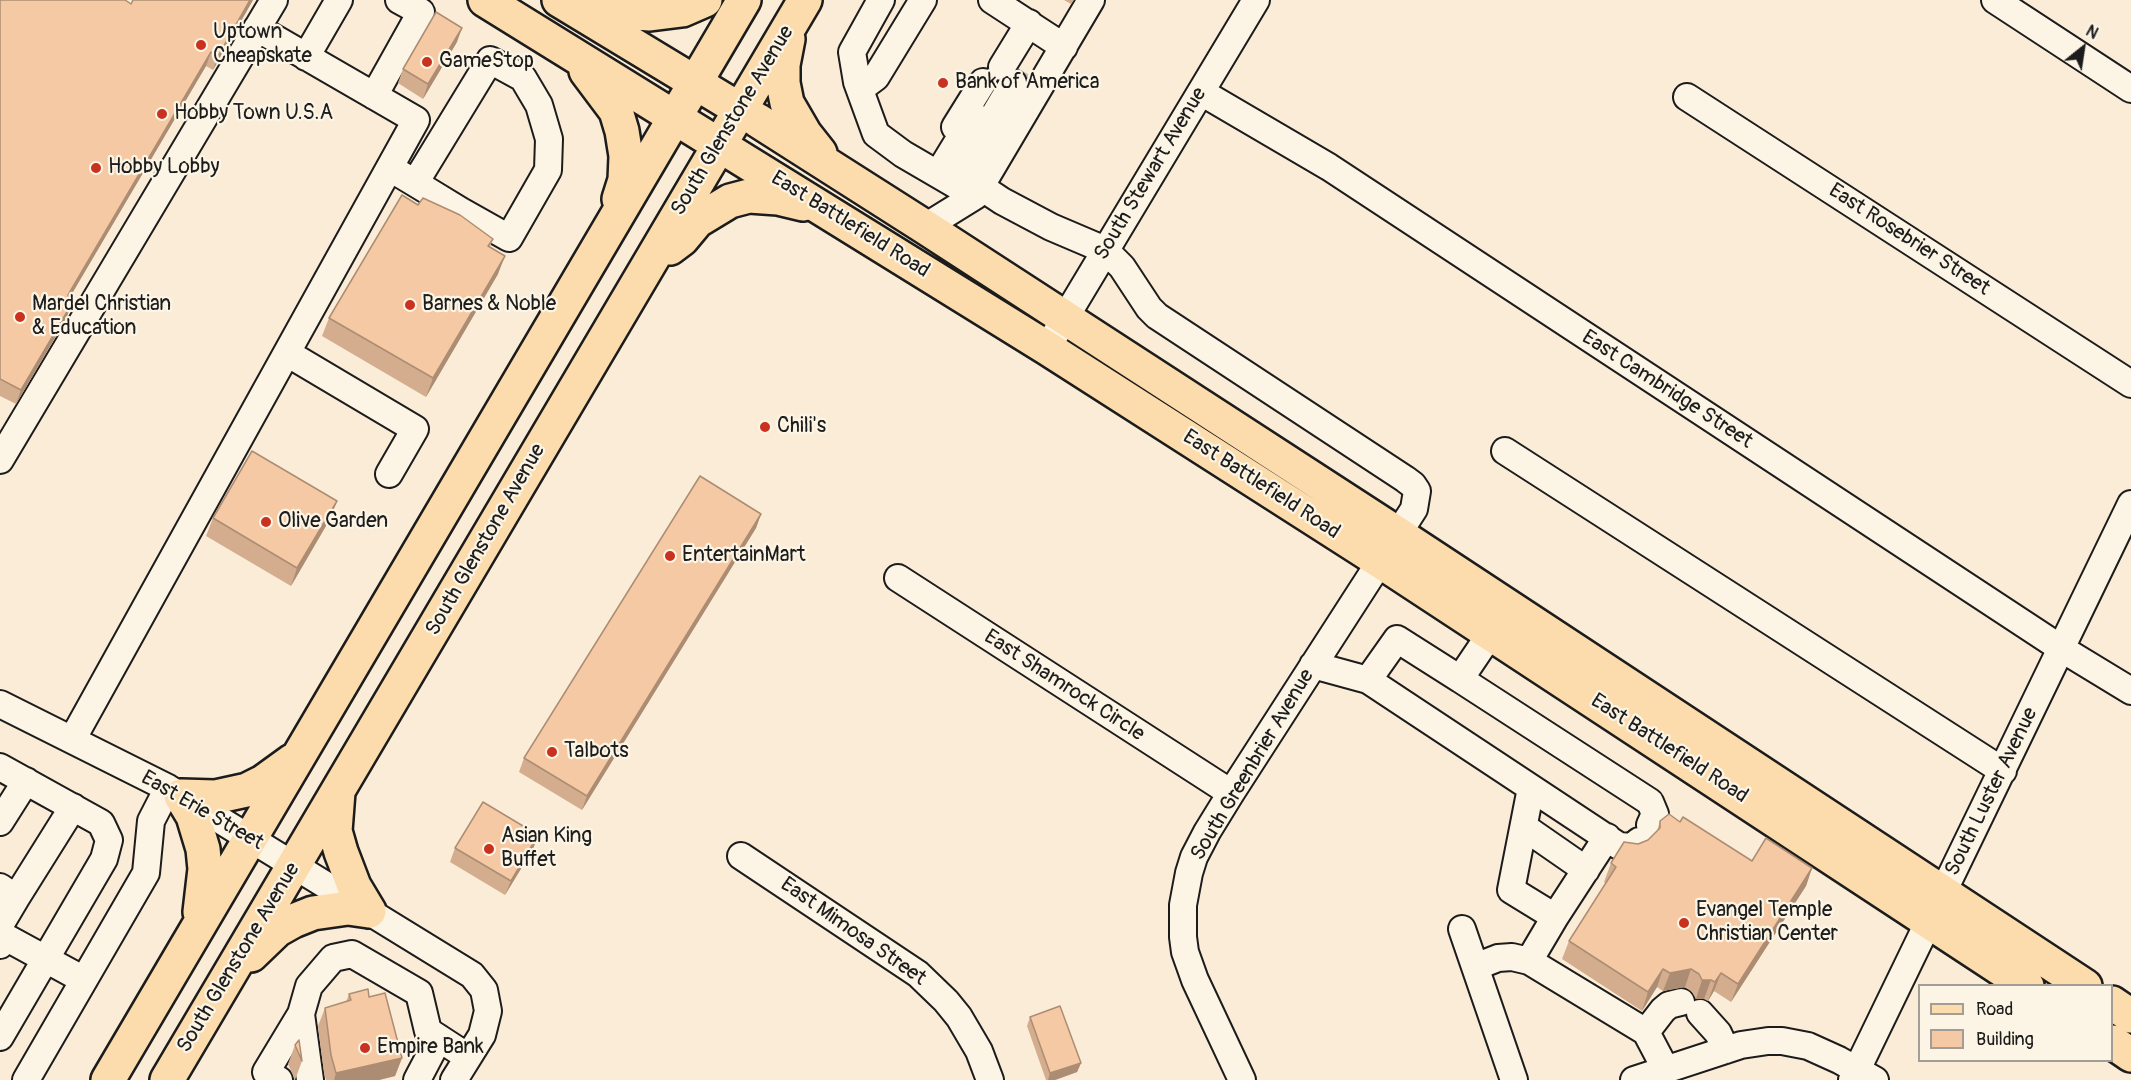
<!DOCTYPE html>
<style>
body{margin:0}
#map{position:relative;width:2131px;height:1080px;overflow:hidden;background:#fbecd8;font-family:Pangolin,sans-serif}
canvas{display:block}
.legend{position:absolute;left:1918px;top:984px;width:195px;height:78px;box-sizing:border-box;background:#fcf5e5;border:2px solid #a29e95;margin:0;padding:8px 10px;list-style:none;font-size:18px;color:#1c1c1c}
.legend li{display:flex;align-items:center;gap:12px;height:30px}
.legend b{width:30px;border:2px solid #a29e95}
.north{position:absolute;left:2053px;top:18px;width:60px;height:60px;-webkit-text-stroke:4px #fcf5e5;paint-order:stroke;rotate:30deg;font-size:16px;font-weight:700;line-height:24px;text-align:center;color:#1c1c1c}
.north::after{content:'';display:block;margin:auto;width:21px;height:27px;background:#1c1c1c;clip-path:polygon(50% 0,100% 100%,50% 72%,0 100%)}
</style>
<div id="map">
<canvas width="2131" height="1080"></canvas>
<ul class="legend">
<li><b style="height:8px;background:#fcdcac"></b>Road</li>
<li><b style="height:16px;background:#f5c9a4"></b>Building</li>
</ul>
<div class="north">N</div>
</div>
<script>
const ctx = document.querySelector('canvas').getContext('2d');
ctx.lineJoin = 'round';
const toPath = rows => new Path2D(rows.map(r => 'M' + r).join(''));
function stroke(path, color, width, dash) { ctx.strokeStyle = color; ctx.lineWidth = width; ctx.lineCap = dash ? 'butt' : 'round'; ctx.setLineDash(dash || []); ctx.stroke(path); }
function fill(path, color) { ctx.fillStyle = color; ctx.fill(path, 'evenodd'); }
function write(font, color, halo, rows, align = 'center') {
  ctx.font = font + ' Pangolin,sans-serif'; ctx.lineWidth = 4.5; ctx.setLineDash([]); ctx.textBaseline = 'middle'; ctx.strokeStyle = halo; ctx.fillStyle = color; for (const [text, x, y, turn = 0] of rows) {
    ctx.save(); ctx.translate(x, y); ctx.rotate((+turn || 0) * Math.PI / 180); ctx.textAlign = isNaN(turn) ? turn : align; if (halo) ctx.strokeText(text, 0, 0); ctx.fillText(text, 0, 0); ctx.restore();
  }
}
const minorTunnel = toPath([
 [1022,85,1028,74]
]);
const minor = toPath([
 [881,0,852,52,857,82,876,134,903,154,975,196],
 [992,0,1064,47],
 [1995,0,2131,89],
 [306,57,339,0],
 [1002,67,1029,23],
 [860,89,876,77,923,0],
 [1201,92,1329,167,2062,649,2131,691],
 [374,96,421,12,399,0],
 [1687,97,2131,384],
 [955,127,983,82],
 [390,168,415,183,461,211,509,238,548,170,549,139,539,105,523,78,490,60,415,183],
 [938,174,974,115],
 [954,183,1013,83],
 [981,187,1002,201,1051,227,1105,250,1122,267,1149,308,1157,316,1405,479,1413,485,1417,491,1414,509,1231,793,1207,832,1194,857,1189,873,1183,905,1183,937,1185,952,1195,980,1242,1080],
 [925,227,975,196,1091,0],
 [1047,348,1256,0],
 [287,353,415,429,389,474],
 [1505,451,2003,771],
 [0,460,274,0],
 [898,578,1231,793],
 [1313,665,1368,680,1397,639,1460,679,1491,633],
 [1460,679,1650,802,1655,814,1650,825],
 [1368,680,1619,846,1632,847,1639,841],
 [0,704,168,788,472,975,484,990,488,1011,482,1035,454,1080],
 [72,740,416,120,257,28],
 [0,767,101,823,109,840,104,859,0,1037],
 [1531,788,1511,890,1555,917,1607,837],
 [0,822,26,781],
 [1524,827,1586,870],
 [741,856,918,974,946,1001,959,1017,979,1051,990,1080],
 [0,887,16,898,0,925],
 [16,898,73,807],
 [1555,917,1529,961,1646,1032,1666,1070],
 [1462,929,1514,1080],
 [0,945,5,937,84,980],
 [1475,967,1498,958,1512,957,1529,961],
 [1700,1013,1718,1033,1726,1050],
 [301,1014,310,1080],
 [1646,1032,1663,1010,1669,1005,1681,1002],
 [26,1080,146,873,151,821,168,788],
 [279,1080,266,1072,301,1014,309,986,333,958,352,954,419,993,428,1031,468,1057],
 [417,1080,439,1038],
 [1634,1080,1741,1045,1768,1041,1782,1041,1808,1046,1839,1060,1875,1080],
 [1852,1080,2131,504]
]);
const major = toPath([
 [485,0,1047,348,1380,561,2027,986],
 [559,0,757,120,925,227,1398,534,2085,986],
 [579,0,623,12,650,14,682,10,705,0],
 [788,39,783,65,783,83,787,103,805,134,820,153],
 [586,71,616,111,622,131,626,156,625,180,619,199],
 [670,248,682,239,697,221,730,201,749,196,778,198,803,204],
 [338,792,335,831,341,852,354,886,369,911],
 [181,796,193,816,203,849,205,869,200,912],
 [181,796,215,797,247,790,263,782,292,761],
 [251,955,277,930,293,921,313,913,348,908,369,911],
 [2112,1003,2131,1016],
 [2112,1042,2131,1055],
 [108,1080,744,0],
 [167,1080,805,0]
]);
const wall = toPath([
 [0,0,131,4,253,0,213,70,206,66,69,298,71,305,66,319,16,404,0,396],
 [1064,0,1074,0,1071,4],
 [457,42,423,99,398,83,403,69],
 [418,205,493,239,490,247,498,274,426,397,322,336,329,318],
 [337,501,330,519,291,586,206,536,213,518],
 [761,514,756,528,582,810,519,772,524,758],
 [1660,821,1680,822,1752,861,1812,868,1806,886,1731,1002,1714,991,1708,1001,1704,999,1696,999,1692,992,1685,987,1663,991,1657,987,1642,1011,1562,959,1569,941,1606,883,1604,882,1611,863,1638,844,1648,840,1657,831],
 [538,835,533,849,505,895,450,862,455,848],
 [349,994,369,997,402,1058,395,1076,379,1080,326,1080,324,1073,318,1026,325,1008,346,1002],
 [1030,1017,1081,1063,1077,1072,1055,1080,1046,1080,1027,1026],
 [295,1045,302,1061,295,1080,288,1064]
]);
const shadedWall = toPath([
 [250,0,253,0,213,70,218,56],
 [462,28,457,42,423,99,428,84],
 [211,52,206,66,63,309,68,295],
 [505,256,498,274,426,397,433,378],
 [71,305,66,319,16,404,21,390],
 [337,501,330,519,291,586,297,568],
 [761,514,756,528,582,810,587,796],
 [538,835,533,849,505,895,511,881],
 [1812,868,1806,886,1731,1002,1738,984],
 [1663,969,1657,987,1642,1011,1648,992],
 [1691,969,1685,987,1663,991,1670,973],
 [1721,973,1714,991,1708,1001,1715,982],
 [1702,980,1711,980,1704,999,1696,999],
 [402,1058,395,1076,379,1080,334,1080,336,1073],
 [1081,1063,1077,1072,1055,1080,1048,1080,1050,1073]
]);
const building = toPath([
 [0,0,125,0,131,4,133,0,250,0,218,56,211,52,68,295,71,305,21,390,0,379,0,0],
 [436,12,462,28,428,84,403,69,436,12],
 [402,195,418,205,423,198,460,215,493,239,488,246,505,256,433,378,329,318,402,195],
 [252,451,337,501,297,568,213,518,252,451],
 [700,476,761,514,587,796,524,758,700,476],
 [483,802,538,835,511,881,455,848,483,802],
 [1669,814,1680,822,1683,817,1752,861,1766,838,1812,868,1738,984,1721,973,1715,982,1711,980,1702,980,1699,974,1691,969,1670,973,1663,969,1648,992,1569,941,1616,867,1611,863,1624,842,1638,844,1648,840,1660,828,1660,821,1669,814],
 [368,989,369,997,385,993,402,1058,336,1073,331,1055,325,1008,351,1000,349,994,368,989],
 [1060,1006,1081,1063,1050,1073,1030,1017,1060,1006],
 [299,1040,302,1061,295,1045,299,1040]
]);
const markers = [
 [201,45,6,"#c8321e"],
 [427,62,6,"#c8321e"],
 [943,83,6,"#c8321e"],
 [162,114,6,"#c8321e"],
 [96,168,6,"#c8321e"],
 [410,305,6,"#c8321e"],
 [20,317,6,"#c8321e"],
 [765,427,6,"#c8321e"],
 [266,522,6,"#c8321e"],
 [670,556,6,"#c8321e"],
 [552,752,6,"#c8321e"],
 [489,849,6,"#c8321e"],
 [1684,923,6,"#c8321e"],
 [365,1048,6,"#c8321e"]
];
const poiNames = [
 ["Uptown",213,33],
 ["Cheapskate",213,57],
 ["GameStop",439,62],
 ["Bank of America",955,83],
 ["Hobby Town U.S.A",174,114],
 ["Hobby Lobby",108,168],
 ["Mardel Christian",32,305],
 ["& Education",32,329],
 ["Barnes & Noble",422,305],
 ["Chili's",777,427],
 ["Olive Garden",278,522],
 ["EntertainMart",682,556],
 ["Talbots",564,752],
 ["Asian King",501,837],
 ["Buffet",501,861],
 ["Evangel Temple",1696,911],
 ["Christian Center",1696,935],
 ["Empire Bank",377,1048]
];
const streetNames = [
 ["South Glenstone Avenue",733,121,-59],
 ["South Stewart Avenue",1151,174,-59],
 ["East Battlefield Road",850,225,32],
 ["East Rosebrier Street",1909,240,33],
 ["East Cambridge Street",1667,390,33],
 ["East Battlefield Road",1261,485,33],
 ["South Glenstone Avenue",486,540,-60],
 ["East Shamrock Circle",1064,686,33],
 ["East Battlefield Road",1669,749,33],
 ["South Greenbrier Avenue",1253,765,-59],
 ["South Luster Avenue",1992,792,-64],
 ["East Erie Street",202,811,30],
 ["East Mimosa Street",853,932,35],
 ["South Glenstone Avenue",239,958,-59]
];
stroke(minorTunnel, '#cec2b2', 26, [26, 13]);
stroke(minor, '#1c1c1c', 30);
stroke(major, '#1c1c1c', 38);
stroke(minor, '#fcf5e5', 26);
stroke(major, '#fcdcac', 33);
fill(wall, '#d3ad8d');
fill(shadedWall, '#ac8d73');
fill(building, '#f5c9a4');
stroke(building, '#ac8d73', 1.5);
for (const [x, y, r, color] of markers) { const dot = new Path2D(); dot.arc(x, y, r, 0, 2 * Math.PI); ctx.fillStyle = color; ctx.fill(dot); stroke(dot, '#fcf5e5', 2); }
write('21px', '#1c1c1c', '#fcf5e5', poiNames, 'left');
write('21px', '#1c1c1c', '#fcf5e5', streetNames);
</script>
